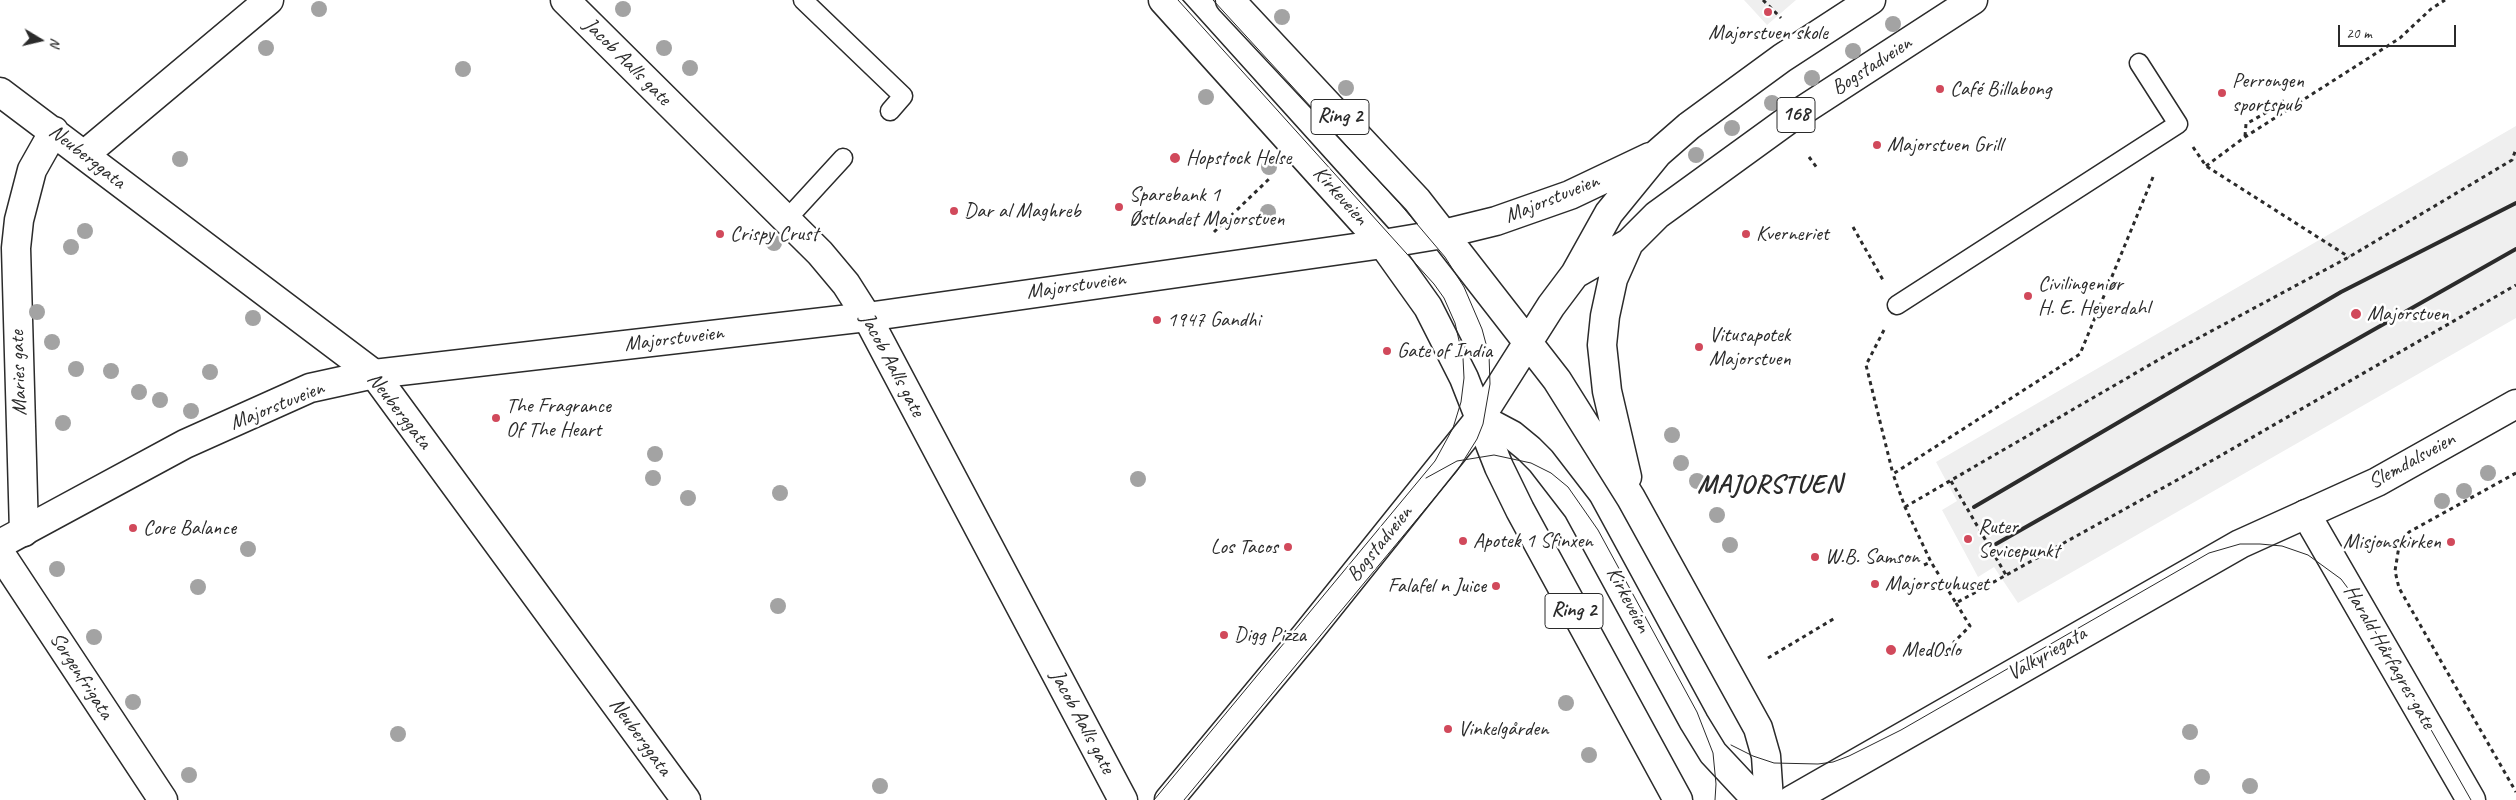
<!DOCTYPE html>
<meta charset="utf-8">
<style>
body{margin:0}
#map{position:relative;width:2516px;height:800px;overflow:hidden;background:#fff;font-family:Caveat,sans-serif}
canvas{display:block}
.north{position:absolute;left:15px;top:15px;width:50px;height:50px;-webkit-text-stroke:4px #fff;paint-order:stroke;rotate:99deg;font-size:14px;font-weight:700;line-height:20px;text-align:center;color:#2b2b2b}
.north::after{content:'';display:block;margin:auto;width:18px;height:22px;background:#2b2b2b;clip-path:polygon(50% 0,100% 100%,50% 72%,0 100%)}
.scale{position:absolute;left:2338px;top:25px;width:118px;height:22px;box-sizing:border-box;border:2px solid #2b2b2b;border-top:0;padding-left:6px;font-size:15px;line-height:18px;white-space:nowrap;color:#2b2b2b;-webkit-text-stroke:4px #fff;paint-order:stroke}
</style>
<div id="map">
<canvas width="2516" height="800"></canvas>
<div class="north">N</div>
<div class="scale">20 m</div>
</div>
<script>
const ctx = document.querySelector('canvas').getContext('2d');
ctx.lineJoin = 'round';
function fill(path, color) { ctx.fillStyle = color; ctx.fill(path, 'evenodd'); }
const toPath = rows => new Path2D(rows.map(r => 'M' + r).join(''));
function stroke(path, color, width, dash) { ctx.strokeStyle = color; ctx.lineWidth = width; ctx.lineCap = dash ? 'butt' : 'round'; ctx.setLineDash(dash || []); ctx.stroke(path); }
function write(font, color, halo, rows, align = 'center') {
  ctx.font = font + ' Caveat,sans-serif'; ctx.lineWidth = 5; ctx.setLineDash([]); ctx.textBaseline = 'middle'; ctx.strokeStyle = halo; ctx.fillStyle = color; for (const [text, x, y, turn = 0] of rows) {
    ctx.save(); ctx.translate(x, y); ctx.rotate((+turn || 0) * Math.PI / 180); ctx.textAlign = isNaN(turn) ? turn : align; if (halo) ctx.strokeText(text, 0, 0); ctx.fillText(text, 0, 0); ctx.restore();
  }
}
const built = toPath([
 [1744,0,1796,0,1767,25],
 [2516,126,2516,318,2018,603,1994,567,1978,577,1942,510,1957,501,1936,462]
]);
const path = toPath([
 [1763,0,1781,18],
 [2245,136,2246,124,2283,103,2282,100],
 [2193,147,2206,166,2349,257],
 [1809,157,1817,168],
 [2206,166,2245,137,2400,38,2431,9,2445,0],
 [2153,177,2080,354,1893,474,1905,507,1931,562,1956,603,2213,460,2516,285],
 [1853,227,1883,280],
 [1214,232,1269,179],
 [1884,330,1866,365,1893,474],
 [2516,473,2409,532,2399,546,2395,571,2399,588,2516,792],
 [1951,481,2006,575],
 [1905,507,2165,356,2349,257,2512,160,2516,149],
 [1924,565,1931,562],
 [1956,603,1970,626,1954,642,1956,647],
 [1768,658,1835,618]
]);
const lane = toPath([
 [803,0,903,96,890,111],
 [787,219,843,158],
 [1897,305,2178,124,2139,63]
]);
const street = toPath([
 [565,0,820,253,846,284,867,317,1123,800],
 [0,92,374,374,686,800],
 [84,155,269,0],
 [2306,514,2471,800],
 [24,532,16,248,19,220,32,170,54,131],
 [0,553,163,800],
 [1169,800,1306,635,1480,418,1512,435,1529,449,1541,461,1578,509,1694,722,1713,753,1757,800]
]);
const secondary = toPath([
 [0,544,185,444,310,388,374,374,867,317,1383,244],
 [1792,800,2240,544,2377,482,2516,404]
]);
const primary = toPath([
 [1163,0,1383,244,1428,307,1464,378,1499,467,1520,510,1678,800],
 [1230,0,1417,200,1557,380,1631,498,1758,728,1766,756,1769,800],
 [1383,244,1443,234,1496,221,1570,195,1650,157],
 [1575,274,1629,243,1657,215,1788,120,1973,0],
 [1480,418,1551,306,1575,274,1609,213,1658,153,1689,126,1782,58,1871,0],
 [1627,477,1607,391,1602,345,1605,316,1613,279,1629,243]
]);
const tram = toPath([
 [1426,478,1457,461,1494,455,1531,463,1551,473,1568,487,1598,530,1697,712,1713,753,1716,784,1715,800],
 [1731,745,1753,756,1774,763,1818,764,1833,762,1849,756,1901,730,2209,553,2240,544,2260,544,2282,546,2308,555,2341,579,2359,603,2471,800],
 [1154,800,1435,461,1453,428,1461,402,1464,378,1463,358,1455,323,1444,298,1434,284,1178,0],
 [1184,800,1457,471,1477,439,1483,424,1490,384,1489,355,1482,329,1464,287,1445,257,1400,204,1213,0]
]);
const rail = toPath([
 [1974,507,2341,292,2516,203],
 [1996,544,2516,249]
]);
const trees = [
 [319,9],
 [623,9],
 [1282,17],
 [1893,24],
 [266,48],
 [664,48],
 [1853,51],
 [690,68],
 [463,69],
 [1812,78],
 [1346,88],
 [1206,97],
 [1772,103],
 [1732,128],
 [1696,155],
 [180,159],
 [1269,167],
 [1268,212],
 [85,231],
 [774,243],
 [71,247],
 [37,312],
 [253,318],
 [52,342],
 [76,369],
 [111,371],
 [210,372],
 [139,392],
 [160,400],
 [191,411],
 [63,423],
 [1672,435],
 [655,454],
 [1681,463],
 [2488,473],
 [653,478],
 [1138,479],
 [1697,481],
 [2464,491],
 [780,493],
 [688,498],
 [2442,501],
 [1717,515],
 [1730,545],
 [248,549],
 [57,569],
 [198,587],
 [778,606],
 [94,637],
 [133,702],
 [1566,703],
 [2190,732],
 [398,734],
 [1589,755],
 [189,775],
 [2202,777],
 [880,786],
 [2250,786]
];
const markers = [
 [1768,12,5,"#d1495b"],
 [1940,89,5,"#d1495b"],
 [2222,93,5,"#d1495b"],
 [1877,145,5,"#d1495b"],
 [1175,158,6,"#d1495b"],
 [1119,207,5,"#d1495b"],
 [954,211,5,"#d1495b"],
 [720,234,5,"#d1495b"],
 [1746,234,5,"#d1495b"],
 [2028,296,5,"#d1495b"],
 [2356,314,6,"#d1495b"],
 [1157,320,5,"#d1495b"],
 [1699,347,5,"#d1495b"],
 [1387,351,5,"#d1495b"],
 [496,418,5,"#d1495b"],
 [133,528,5,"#d1495b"],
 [1968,539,5,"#d1495b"],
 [1463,541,5,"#d1495b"],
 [2451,542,5,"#d1495b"],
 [1288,547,5,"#d1495b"],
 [1815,557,5,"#d1495b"],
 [1875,584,5,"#d1495b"],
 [1496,586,5,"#d1495b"],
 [1224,635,5,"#d1495b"],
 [1891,650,6,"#d1495b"],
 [1448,729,5,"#d1495b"]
];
const shields = [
 [1796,115,38],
 [1340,117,58],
 [1574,611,58]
];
const shieldNames = [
 ["168",1796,115],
 ["Ring 2",1340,117],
 ["Ring 2",1574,611]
];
const poiNames = [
 ["Majorstuen skole",1768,33,"center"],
 ["Perrongen",2232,81],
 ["sportspub",2232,105],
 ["Café Billabong",1950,89],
 ["Majorstuen Grill",1887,145],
 ["Hopstock Helse",1186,158],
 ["Sparebank 1",1129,195],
 ["Østlandet Majorstuen",1129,219],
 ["Dar al Maghreb",964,211],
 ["Crispy Crust",730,234],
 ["Kverneriet",1756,234],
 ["Civilingeniør",2038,284],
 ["H. E. Heyerdahl",2038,308],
 ["Majorstuen",2367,314],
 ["1947 Gandhi",1167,320],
 ["Vitusapotek",1709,335],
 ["Majorstuen",1709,359],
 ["Gate of India",1397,351],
 ["The Fragrance",506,406],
 ["Of The Heart",506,430],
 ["Ruter",1978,527],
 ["Sevicepunkt",1978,551],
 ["Core Balance",143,528],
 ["Apotek 1 Sfinxen",1473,541],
 ["Misjonskirken",2441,542,"right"],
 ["Los Tacos",1278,547,"right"],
 ["W.B. Samson",1825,557],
 ["Majorstuhuset",1885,584],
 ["Falafel n Juice",1486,586,"right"],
 ["Digg Pizza",1234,635],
 ["MedOslo",1902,650],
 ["Vinkelgården",1458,729]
];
const streetNames = [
 ["Jacob Aalls gate",627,62,45],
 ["Bogstadveien",1872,66,-33],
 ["Neuberggata",87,157,38],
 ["Kirkeveien",1340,196,48],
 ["Majorstuveien",1552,199,-22],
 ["Majorstuveien",1076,286,-8],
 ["Majorstuveien",674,339,-7],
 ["Jacob Aalls gate",892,365,62],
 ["Maries gate",19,373,-92],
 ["Majorstuveien",277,406,-22],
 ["Neuberggata",399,411,52],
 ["Slemdalsveien",2412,461,-29],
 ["Bogstadveien",1380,544,-51],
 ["Kirkeveien",1628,600,62],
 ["Valkyriegata",2047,654,-30],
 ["Harald Hårfagres gate",2389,657,60],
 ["Sorgenfrigata",81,676,57],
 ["Jacob Aalls gate",1082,722,62],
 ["Neuberggata",640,737,54]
];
const districtNames = [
 ["MAJORSTUEN",1770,485]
];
fill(built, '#efefef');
stroke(lane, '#2b2b2b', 21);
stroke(street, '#2b2b2b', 31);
stroke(secondary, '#2b2b2b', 31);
stroke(primary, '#2b2b2b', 31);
stroke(path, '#2b2b2b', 3, [4, 4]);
stroke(lane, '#fff', 18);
stroke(street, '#fff', 28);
stroke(secondary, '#fff', 28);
stroke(primary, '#fff', 28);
stroke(tram, '#2b2b2b', 1);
stroke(rail, '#2b2b2b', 4);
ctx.fillStyle = '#a3a3a3';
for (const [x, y] of trees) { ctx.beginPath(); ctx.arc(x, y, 8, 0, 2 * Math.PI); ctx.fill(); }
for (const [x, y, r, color] of markers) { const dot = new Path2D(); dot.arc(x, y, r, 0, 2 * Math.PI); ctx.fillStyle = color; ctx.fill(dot); stroke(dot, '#fff', 2); }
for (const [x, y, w] of shields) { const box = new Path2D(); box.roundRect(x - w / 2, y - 17.5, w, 35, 4); ctx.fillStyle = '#fff'; ctx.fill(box); stroke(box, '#2b2b2b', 1); }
write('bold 20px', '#2b2b2b', null, shieldNames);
write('21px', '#2b2b2b', '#fff', poiNames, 'left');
write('21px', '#2b2b2b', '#fff', streetNames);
ctx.letterSpacing = '1px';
write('bold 26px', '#2b2b2b', '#fff', districtNames);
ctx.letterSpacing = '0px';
</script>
